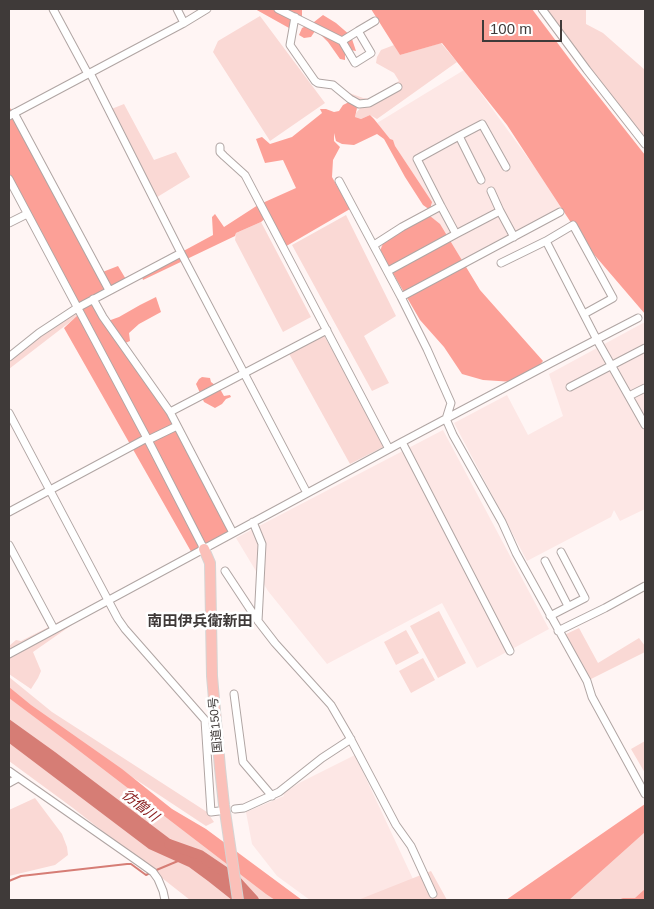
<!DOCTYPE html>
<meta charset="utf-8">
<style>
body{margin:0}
#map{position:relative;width:654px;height:909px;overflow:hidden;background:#fff5f4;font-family:Arial,sans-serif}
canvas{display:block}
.frame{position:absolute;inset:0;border:10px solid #3f3a39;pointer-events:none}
.scale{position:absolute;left:482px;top:20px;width:80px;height:22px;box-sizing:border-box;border:2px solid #3f3a39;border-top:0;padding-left:6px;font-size:15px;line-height:18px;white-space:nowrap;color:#3f3a39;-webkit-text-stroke:4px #fff;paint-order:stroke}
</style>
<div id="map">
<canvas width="654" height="909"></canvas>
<div class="frame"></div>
<div class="scale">100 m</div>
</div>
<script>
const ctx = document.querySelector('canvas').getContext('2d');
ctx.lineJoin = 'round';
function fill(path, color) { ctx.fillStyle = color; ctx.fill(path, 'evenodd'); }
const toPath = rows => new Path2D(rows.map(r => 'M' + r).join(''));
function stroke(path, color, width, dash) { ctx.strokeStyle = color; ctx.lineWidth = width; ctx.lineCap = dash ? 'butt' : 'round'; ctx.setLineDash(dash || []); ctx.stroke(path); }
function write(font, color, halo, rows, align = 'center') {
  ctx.font = font + ' Arial,"Noto Sans JP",sans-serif'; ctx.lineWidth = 5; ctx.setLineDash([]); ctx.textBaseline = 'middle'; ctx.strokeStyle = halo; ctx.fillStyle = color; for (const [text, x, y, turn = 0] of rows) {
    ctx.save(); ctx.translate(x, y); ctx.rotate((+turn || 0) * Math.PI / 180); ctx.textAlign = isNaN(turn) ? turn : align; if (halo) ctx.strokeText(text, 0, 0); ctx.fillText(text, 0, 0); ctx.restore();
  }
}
const built = toPath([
 [464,70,563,206,404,291,379,244,437,212,377,123],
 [645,322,645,509,620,521,614,510,611,517,527,561,454,423,507,395,528,435,563,416,549,374],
 [443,430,549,629,477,668,442,603,327,664,268,591,236,538],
 [355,755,413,879,364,900,310,900,277,876,252,844,246,812,284,796,283,793,301,782]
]);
const green = toPath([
 [542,9,586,9,586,24,603,33,645,70,645,143],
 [260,16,325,103,270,141,213,52,218,41],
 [441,43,457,62,377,119,370,115,361,119,355,117,356,113,362,106,341,90,363,98,372,99,399,81,394,73,376,63,377,57,381,50,394,45,400,55],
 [124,104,154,160,176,152,190,177,154,199,109,110],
 [346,215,396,316,364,336,389,383,372,391,292,245],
 [261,222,311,317,283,332,235,240,236,233],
 [77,308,80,313,70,322,9,369,9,359],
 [322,332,387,445,350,464,287,350],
 [102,600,76,622,33,652,41,671,38,678,31,689,9,674,9,646,16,640,21,641],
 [439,611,466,663,438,678,410,626],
 [579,628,598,663,639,638,645,646,645,652,587,681,562,636],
 [406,630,419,653,396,665,384,642],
 [423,658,435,680,411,693,399,671],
 [9,677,52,712,207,812,214,822,206,826,132,777,162,802,300,900,190,900,73,808,9,761],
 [645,741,645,773,631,749],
 [35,798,62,834,67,847,68,855,55,865,9,876,9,810],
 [645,810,645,900,525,900],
 [431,871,447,900,358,900]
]);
const forest = toPath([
 [255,9,302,9,302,21,289,28],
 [371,9,532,9,574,65,645,155,645,314,585,244,507,125,442,43,400,55],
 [323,15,336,23,351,36,356,51,345,49,345,60,340,59,328,42,320,34,315,31,311,37,304,38,299,35,302,28,314,22],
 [349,102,357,108,355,117,361,119,370,115,374,119,390,139,393,140,395,146,432,202,430,210,423,205,405,177,384,139,377,134,354,145,342,144,336,141,334,133,334,141,340,147,333,160,332,177,350,209,283,248,267,217,261,222,236,233,235,236,143,280,141,274,213,235,212,217,215,214,224,227,258,205,296,188,283,160,265,163,256,139,262,137,270,144,292,137,322,113,320,109,326,109,334,112,339,111,343,105],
 [9,106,100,273,118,266,127,281,93,299,108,321,119,317,140,305,156,297,161,312,139,324,129,333,130,341,123,344,168,414,233,533,193,555,64,328,80,313,9,173],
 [430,216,440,224,480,290,543,361,534,372,514,382,483,380,462,374,444,347,420,320,380,251,384,241,409,223],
 [202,377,210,378,211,382,220,389,224,396,230,395,231,397,226,399,222,404,215,408,204,402,196,384,199,379],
 [9,687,31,705,122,769,172,809,206,829,302,900,275,900,266,894,73,746,9,698],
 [645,804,645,832,569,900,506,900],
 [645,889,645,900,618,900,623,898,635,898]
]);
const water = toPath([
 [9,719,55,752,182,848,234,878,255,900,232,900,208,881,189,867,149,849,9,743]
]);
const stream = toPath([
 [154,871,178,861],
 [9,881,21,876,127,864,131,864,146,875,150,873]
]);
const river = toPath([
 [169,844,200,855,234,878,254,900]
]);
const minor = toPath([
 [53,9,88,74],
 [177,9,184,23],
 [278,9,342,41,355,63,371,53,358,31,342,41],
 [542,9,587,70,645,144],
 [295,17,290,45,315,81,318,83,333,85,350,99,359,104,369,103,398,87],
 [358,31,375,21],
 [90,73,181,253,307,493],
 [14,113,109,290],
 [9,116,184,23,207,9],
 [220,147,220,152,224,156,245,175,389,449],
 [9,179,148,440,204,549],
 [481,180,459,136,482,124,506,167],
 [339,181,401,297,427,349,451,403,446,419,453,435,502,522,516,553,587,681,592,697,645,794],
 [491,191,500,211,514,237],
 [441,206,417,159,459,136],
 [9,223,27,214],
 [546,241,573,225,613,298,584,314],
 [374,245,402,227,441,206,456,234,500,211],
 [501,263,546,241,597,340,645,425],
 [388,271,456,234],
 [401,297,560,212],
 [93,299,103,317,170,412,233,533],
 [9,357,39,333,77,308,181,253],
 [570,387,645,348],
 [629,396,645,388],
 [170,412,327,330],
 [9,413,118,619,125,629,205,720,211,812,219,811],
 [148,440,177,426],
 [402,442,510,651],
 [9,512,147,438],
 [253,522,262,544,258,621],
 [9,545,54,629],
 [545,561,568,606],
 [225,571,258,621,275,643,331,705,349,736,396,825,411,846,433,894],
 [550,616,585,598,561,552],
 [558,631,605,608,645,586],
 [9,654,402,442,553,362,638,318],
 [234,694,243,762,272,796],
 [9,771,139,862,153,872,158,879,163,891,165,900],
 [9,783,18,778],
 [235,809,244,808,279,792,322,758,351,739]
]);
const highway = toPath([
 [204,549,210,563,212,676,220,768,224,805,238,900]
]);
const streetNames = [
 ["国道150号",216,725,-95]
];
const waterNames = [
 ["彷僧川",140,806,38]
];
const quarterNames = [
 ["南田伊兵衛新田",200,622]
];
fill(built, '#fde7e5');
fill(green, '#fad9d5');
fill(forest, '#fca097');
fill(water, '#d67d75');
stroke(stream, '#d67d75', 2);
stroke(river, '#d67d75', 10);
stroke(minor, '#b0a5a3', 9);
stroke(highway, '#d5d4d3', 12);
stroke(minor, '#fff', 7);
stroke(highway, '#fbc0b9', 10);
write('12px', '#3f3a39', '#fff', streetNames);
write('italic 14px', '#8b2121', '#fff', waterNames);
write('bold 15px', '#3f3a39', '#fff', quarterNames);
</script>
